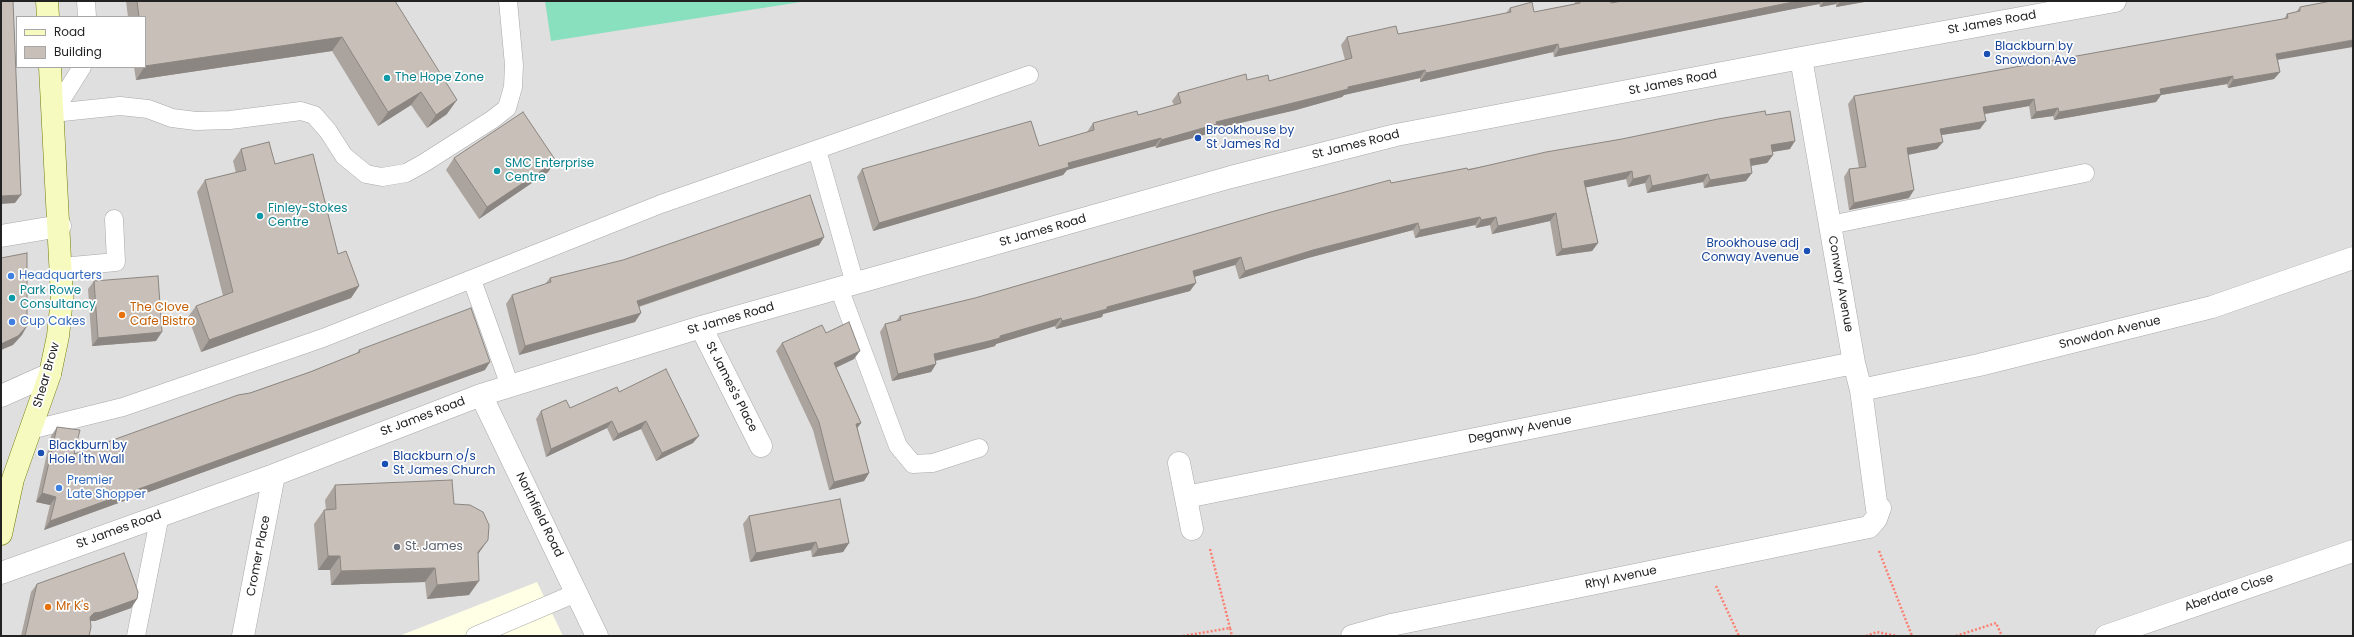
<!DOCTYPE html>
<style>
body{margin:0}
#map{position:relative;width:2354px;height:637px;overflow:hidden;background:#f2efe9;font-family:Poppins,sans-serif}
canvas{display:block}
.frame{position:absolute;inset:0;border:2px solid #222;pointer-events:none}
.legend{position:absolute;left:16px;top:16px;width:130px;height:52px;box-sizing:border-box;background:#fff;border:1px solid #a7a7a7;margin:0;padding:5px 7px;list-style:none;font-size:12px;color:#222}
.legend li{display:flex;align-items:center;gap:8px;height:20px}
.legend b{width:20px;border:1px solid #a7a7a7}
</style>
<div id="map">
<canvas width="2354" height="637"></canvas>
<div class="frame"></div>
<ul class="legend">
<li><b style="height:5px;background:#f7fabf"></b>Road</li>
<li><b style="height:11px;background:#c7bfb8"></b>Building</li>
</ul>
</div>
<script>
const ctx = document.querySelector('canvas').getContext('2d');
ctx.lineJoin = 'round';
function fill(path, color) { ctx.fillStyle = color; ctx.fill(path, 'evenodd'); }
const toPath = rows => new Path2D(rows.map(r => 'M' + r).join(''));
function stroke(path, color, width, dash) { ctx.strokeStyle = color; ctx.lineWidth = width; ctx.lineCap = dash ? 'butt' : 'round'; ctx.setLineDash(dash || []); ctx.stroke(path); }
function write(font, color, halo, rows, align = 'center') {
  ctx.font = font + ' Poppins,sans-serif'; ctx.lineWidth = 3.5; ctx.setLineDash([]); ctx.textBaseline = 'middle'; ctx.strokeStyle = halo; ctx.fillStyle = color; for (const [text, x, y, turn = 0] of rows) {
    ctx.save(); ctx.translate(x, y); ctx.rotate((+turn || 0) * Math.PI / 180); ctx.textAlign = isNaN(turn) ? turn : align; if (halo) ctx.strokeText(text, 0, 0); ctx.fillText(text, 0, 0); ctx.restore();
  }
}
const residential = toPath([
 [1,1,2353,1,2353,636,1,636],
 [17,17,145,17,145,67,17,67]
]);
const education = toPath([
 [537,582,563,636,399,636]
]);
const pitch = toPath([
 [545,1,801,1,801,2,551,41]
]);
const path = toPath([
 [1210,549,1230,628],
 [1879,551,1912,636],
 [1716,586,1739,636],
 [1183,636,1230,628,1232,636],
 [1866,636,1877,632,1897,636],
 [1956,636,1996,623,2002,636]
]);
const lane = toPath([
 [86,1,87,17],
 [53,113,120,106,148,109,172,118,196,121,230,120,301,111,314,115,328,131,344,156,366,174,382,177,406,173,424,163,493,119,507,108,513,87,514,65,508,1],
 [53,113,82,67],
 [817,150,855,284],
 [1830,225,2085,173],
 [61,267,116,262,114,219],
 [472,280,510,386],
 [839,288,898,446,913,464,933,463,979,448],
 [30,430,123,407,323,338,661,204,1029,75],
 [136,636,160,515],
 [475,636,576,593]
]);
const street = toPath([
 [1,236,60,226],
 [701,327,761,446],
 [1861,390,1979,365,2212,307,2353,258],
 [481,395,597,636],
 [1,396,50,374],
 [1179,463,1192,529],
 [1186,497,1854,363],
 [1,573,274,475,481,395,701,327,1231,177,1396,135,1801,58,2115,1],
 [243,636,274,475],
 [1352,636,1391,625,1869,527,1876,519,1880,508,1877,509,1861,390,1854,363,1801,58],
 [2106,636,2353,551]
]);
const secondary = toPath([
 [47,1,48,17],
 [1,534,13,479,50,374,58,336,62,298,50,67]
]);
const wall = toPath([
 [126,1,395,1,447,114,427,128,411,105,378,126,332,51,136,80,134,67,145,67,145,17,128,17],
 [1576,1,1610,1,1611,3,1622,1,1870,1,1836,7,1836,4,1820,7,1819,4,1788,10,1554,57,1553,52,1420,82,1420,78,1344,95,1342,97,1296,110,1214,129,1211,133,1156,148,1155,146,1067,170,1063,175,873,231,857,177,862,169,1039,146,1087,132,1093,123,1138,115,1174,105,1172,101,1178,93,1247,80,1269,81,1345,60,1341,45,1347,37,1398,34,1446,25,1506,13,1510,8,1534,12,1574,4],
 [2331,1,2278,60,2280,72,2274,79,2228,88,2227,84,2161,95,2156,102,2054,120,2053,116,2031,119,2029,106,1985,114,1980,129,1942,135,1937,149,1908,155,1909,198,1849,210,1844,177,1849,169,1859,168,1848,104,1854,96,2284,19,2287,14,2296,12,2300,7],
 [1766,115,1790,149,1772,152,1773,155,1767,163,1751,166,1746,181,1704,188,1703,182,1647,193,1645,183,1628,187,1626,179,1586,187,1598,243,1592,251,1556,256,1550,221,1492,234,1490,225,1476,228,1475,225,1415,238,1413,230,1308,258,1239,279,1235,265,1194,277,1190,291,1103,314,1102,317,1056,329,1055,326,996,344,995,346,984,349,936,361,936,364,931,372,892,381,880,332,885,324,896,321,900,316,975,298,1391,183],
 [241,149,275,164,338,254,359,286,351,298,201,352,188,317,196,306,223,296,197,192,205,180,236,173,233,161],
 [454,158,556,161,548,172,479,219,446,170],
 [824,237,819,245,639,307,635,322,519,355,506,304,512,295,545,284,550,278],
 [94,281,156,341,92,346,88,289],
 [826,333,854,359,836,368,861,423,857,427,869,473,864,481,829,490,813,430,776,351,782,343],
 [359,350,485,370,44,530,50,505,36,502,51,436,57,427,74,454,310,372,357,353],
 [619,392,693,443,656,461,641,429,613,441,607,428,546,457,536,419,541,411,570,408],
 [335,485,454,504,488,540,478,554,469,595,427,599,425,582,331,585,330,570,318,570,314,524,324,510,326,510,325,500],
 [749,516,849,543,843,552,812,557,811,550,750,562,743,524],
 [37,584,137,599,131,608,95,621,90,621,89,636,21,636,31,592]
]);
const shadedWall = toPath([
 [1798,1,1822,1,1819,4,1788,10,1554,57,1559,49],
 [1824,1,1838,1,1836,4,1820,7],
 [1840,1,1870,1,1836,7],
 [342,37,332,51,136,80,145,66],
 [2353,40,2353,47,2271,61,2276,54],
 [1558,44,1553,52,1420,82,1426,73],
 [1425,70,1420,78,1344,95,1342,97,1296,110,1214,129,1211,133,1156,148,1161,140,1216,122,1348,87],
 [2280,72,2274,79,2228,88,2233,80],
 [2233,76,2227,84,2161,95,2156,102,2054,120,2059,112,2160,89],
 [421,92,411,105,378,126,388,112],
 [2034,99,2029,106,1978,115,1983,107],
 [457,100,447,114,427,128,436,115],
 [2058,108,2053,116,2031,119,2036,112],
 [1986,121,1980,129,1935,136,1940,129],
 [1161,138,1155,146,1067,170,1063,175,873,231,879,223,1068,163],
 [1795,141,1790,149,1766,153,1771,145],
 [1943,142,1937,149,1901,156,1907,148],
 [1773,155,1767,163,1744,167,1750,159],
 [556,161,548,172,479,219,487,207],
 [1632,171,1626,179,1579,189,1584,181],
 [1752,173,1746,181,1704,188,1710,180],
 [1708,174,1703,182,1647,193,1652,186],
 [1650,175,1645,183,1628,187,1633,179],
 [1914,190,1909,198,1849,210,1854,203],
 [21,195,15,203,1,204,1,196],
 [1556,213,1550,221,1492,234,1498,226],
 [1480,217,1475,225,1415,238,1420,230],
 [1496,217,1490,225,1476,228,1481,220],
 [1418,223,1413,230,1308,258,1239,279,1245,271,1313,250],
 [824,237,819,245,631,309,637,301],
 [1598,243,1592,251,1556,256,1562,249],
 [1241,257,1235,265,1187,279,1193,271],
 [1196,283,1190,291,1103,314,1102,317,1056,329,1062,321,1107,307],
 [359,286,351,298,201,352,209,340],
 [641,313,635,322,519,355,525,346],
 [1061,318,1055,326,996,344,995,346,984,349,929,362,934,354,1000,336],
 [27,326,22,335,13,345,1,350,1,344],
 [162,332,156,341,92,346,98,338],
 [860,351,854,359,828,371,834,363],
 [490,362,485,370,44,530,50,521],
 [936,364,931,372,892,381,898,374],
 [612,421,607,428,546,457,551,449],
 [646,421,641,429,613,441,618,434],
 [861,423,855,431,856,424],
 [699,436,693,443,656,461,662,453],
 [869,473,864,481,829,490,834,482],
 [42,493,56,497,50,505,36,502],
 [488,540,478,554,478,552],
 [816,542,811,550,750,562,756,553],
 [849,543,843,552,812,557,818,549],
 [328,556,340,556,330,570,318,570],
 [435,568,425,582,331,585,341,571],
 [479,581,469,595,427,599,437,585],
 [137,599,131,608,95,621,88,621,90,617,94,613]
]);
const building = toPath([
 [1,1,13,1,21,195,1,196,1,1],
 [137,1,395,1,457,100,436,115,421,92,388,112,342,37,145,66,145,17,139,17,137,1],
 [1580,1,1610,1,1611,3,1622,1,1798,1,1559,49,1558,44,1426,73,1425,70,1348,87,1348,89,1301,101,1216,122,1217,124,1161,140,1161,138,1068,163,1069,167,879,223,862,169,1031,121,1039,146,1094,130,1093,123,1137,111,1138,115,1181,103,1178,93,1246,74,1247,80,1268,75,1269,81,1352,58,1347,37,1396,26,1398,34,1446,25,1511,12,1510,8,1532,2,1534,12,1580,3,1580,1],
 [2331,1,2353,1,2353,40,2276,54,2280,72,2233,80,2233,76,2160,89,2161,94,2059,112,2058,108,2036,112,2034,99,1983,107,1986,121,1940,129,1943,142,1907,148,1914,190,1854,203,1849,169,1866,167,1854,96,2288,18,2287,14,2300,11,2300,7,2331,1],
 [1765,111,1766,115,1790,111,1795,141,1771,145,1773,155,1750,159,1752,173,1710,180,1708,174,1652,186,1650,175,1633,179,1632,171,1584,181,1598,243,1562,249,1556,213,1498,226,1496,217,1481,220,1480,217,1420,230,1418,223,1313,250,1245,271,1241,257,1193,271,1196,283,1107,307,1107,309,1062,321,1061,318,1000,336,1000,338,989,341,934,354,936,364,898,374,885,324,901,320,900,316,975,298,1271,212,1390,180,1391,183,1467,168,1468,170,1546,152,1622,139,1718,119,1765,111],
 [523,112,556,161,487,207,454,158,523,112],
 [269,142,275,164,313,154,338,254,346,251,359,286,209,340,196,306,233,292,205,180,246,170,241,149,269,142],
 [810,195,824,237,637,301,641,313,525,346,512,295,551,282,550,278,623,260,810,195],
 [27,253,27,326,18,336,1,344,1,258,27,253],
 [158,276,162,332,98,338,94,281,158,276],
 [471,308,490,362,50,521,56,497,42,493,57,427,80,430,74,454,238,395,250,393,310,372,360,352,359,350,471,308],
 [849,322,860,351,834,363,861,423,856,424,869,473,834,482,819,422,782,343,822,325,826,333,849,322],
 [666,369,699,436,662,453,646,421,618,434,612,421,551,449,541,411,566,400,570,408,617,387,619,392,666,369],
 [452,480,454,504,470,505,483,512,489,525,488,540,478,552,479,581,437,585,435,568,341,571,340,556,328,556,324,510,336,509,335,485,452,480],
 [840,499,849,543,818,549,816,542,756,553,749,516,840,499],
 [124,553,138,592,137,599,101,612,94,613,90,617,91,627,89,636,25,636,37,584,124,553]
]);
const markers = [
 [1987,54,4,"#1a4fb4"],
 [387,78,4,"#0f9aa8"],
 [1198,138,4,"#1a4fb4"],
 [497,171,4,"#0f9aa8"],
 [260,216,4,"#0f9aa8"],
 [1807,251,4,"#1a4fb4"],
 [11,276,4,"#3f7fe0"],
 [12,298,4,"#0f9aa8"],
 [122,315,4,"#e8710a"],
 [12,322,4,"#3f7fe0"],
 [41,453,4,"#1a4fb4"],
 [385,464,4,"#1a4fb4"],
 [59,488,4,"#3f7fe0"],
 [397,547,4,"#6b7280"],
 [48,607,4,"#e8710a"]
];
const streetNames = [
 ["St James Road",1992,23,-10],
 ["St James Road",1673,83,-11],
 ["St James Road",1356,145,-14],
 ["St James Road",1043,231,-16],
 ["Conway Avenue",1840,284,80],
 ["St James Road",731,319,-16],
 ["Snowdon Avenue",2110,333,-14],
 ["Shear Brow",47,375,-74],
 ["St James's Place",731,387,63],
 ["St James Road",423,417,-21],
 ["Deganwy Avenue",1520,430,-11],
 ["Northfield Road",539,515,64],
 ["St James Road",119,530,-20],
 ["Cromer Place",259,556,-79],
 ["Rhyl Avenue",1621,578,-12],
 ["Aberdare Close",2229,593,-19]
];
const transitNames = [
 ["Blackburn by",1995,47],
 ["Snowdon Ave",1995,61],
 ["Brookhouse by",1206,131],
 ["St James Rd",1206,145],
 ["Brookhouse adj",1799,244,"right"],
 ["Conway Avenue",1799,258,"right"],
 ["Blackburn by",49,446],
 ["Hole I'th Wall",49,460],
 ["Blackburn o/s",393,457],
 ["St James Church",393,471]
];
const cultureNames = [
 ["The Hope Zone",395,78],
 ["SMC Enterprise",505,164],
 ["Centre",505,178],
 ["Finley-Stokes",268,209],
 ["Centre",268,223],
 ["Park Rowe",20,291],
 ["Consultancy",20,305]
];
const shopNames = [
 ["Headquarters",19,276],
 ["Cup Cakes",20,322],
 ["Premier",67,481],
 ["Late Shopper",67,495]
];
const foodNames = [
 ["The Clove",130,308],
 ["Cafe Bistro",130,322],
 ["Mr K's",56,607]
];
const worshipNames = [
 ["St. James",405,547]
];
fill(residential, '#e0dfdf');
fill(education, '#ffffe5');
fill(pitch, '#88e0be');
stroke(lane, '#a9a9a9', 19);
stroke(street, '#a9a9a9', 23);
stroke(secondary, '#707d05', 23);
stroke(path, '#fa8072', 2.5, [2, 2]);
stroke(lane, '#fff', 18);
stroke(street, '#fff', 22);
stroke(secondary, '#f7fabf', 22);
fill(wall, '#aba49e');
fill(shadedWall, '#8b8681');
fill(building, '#c7bfb8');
stroke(building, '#8b8681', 1);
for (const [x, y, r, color] of markers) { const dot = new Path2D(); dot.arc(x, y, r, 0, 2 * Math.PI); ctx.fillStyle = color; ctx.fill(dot); stroke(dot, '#fff', 1.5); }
write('12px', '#222', '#fff', streetNames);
write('12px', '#164399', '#fff', transitNames, 'left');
write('12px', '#0d838f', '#fff', cultureNames, 'left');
write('12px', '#366cbe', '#fff', shopNames, 'left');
write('12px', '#c56008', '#fff', foodNames, 'left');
write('12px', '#5b616d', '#fff', worshipNames, 'left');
</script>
